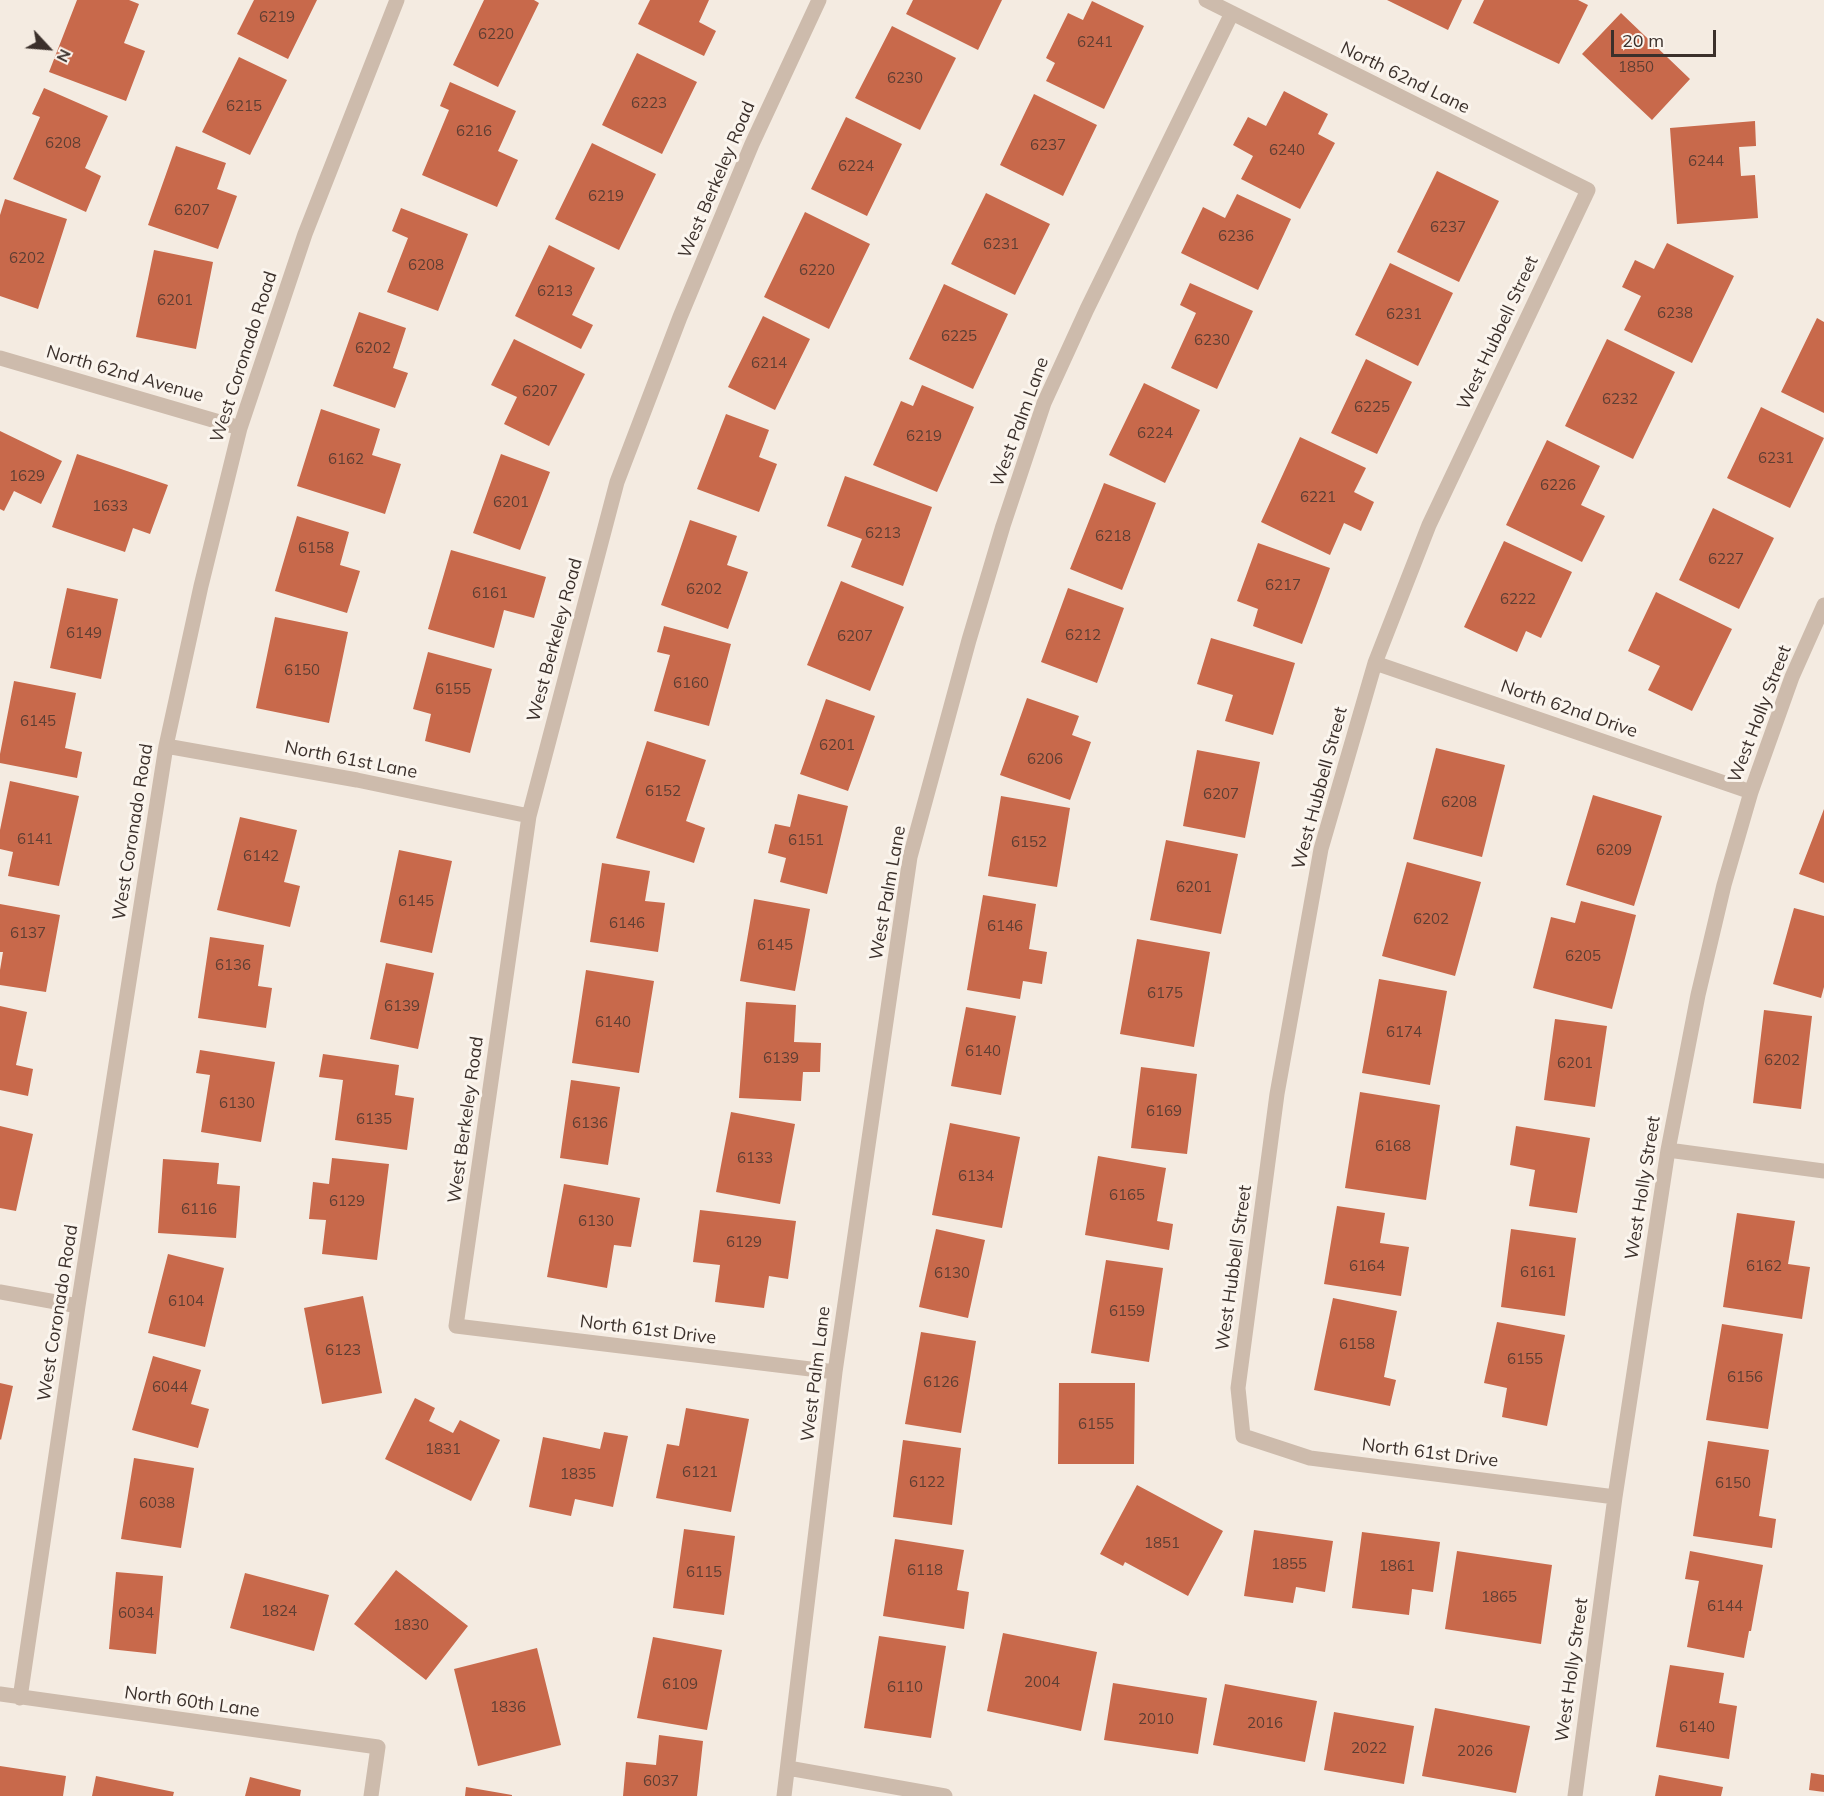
<!DOCTYPE html>
<style>
body{margin:0}
#map{position:relative;width:1824px;height:1796px;overflow:hidden;background:#f4ebe1;font-family:Mulish,sans-serif}
canvas{display:block}
.north{position:absolute;left:18px;top:18px;width:60px;height:60px;-webkit-text-stroke:4px #fbf5ee;paint-order:stroke;rotate:116deg;font-size:16px;font-weight:700;line-height:24px;text-align:center;color:#3b302b}
.north::after{content:'';display:block;margin:auto;width:21px;height:27px;background:#3b302b;clip-path:polygon(50% 0,100% 100%,50% 72%,0 100%)}
.scale{position:absolute;left:1611px;top:30px;width:105px;height:27px;box-sizing:border-box;border:3px solid #3b302b;border-top:0;padding-left:8px;font-size:18px;line-height:21px;white-space:nowrap;color:#3b302b;-webkit-text-stroke:4px #fbf5ee;paint-order:stroke}
</style>
<div id="map">
<canvas width="1824" height="1796"></canvas>
<div class="north">N</div>
<div class="scale">20 m</div>
</div>
<script>
const ctx = document.querySelector('canvas').getContext('2d');
ctx.lineJoin = 'round';
function fill(path, color) { ctx.fillStyle = color; ctx.fill(path, 'evenodd'); }
const toPath = rows => new Path2D(rows.map(r => 'M' + r).join(''));
function stroke(path, color, width, dash) { ctx.strokeStyle = color; ctx.lineWidth = width; ctx.lineCap = dash ? 'butt' : 'round'; ctx.setLineDash(dash || []); ctx.stroke(path); }
function write(font, color, halo, rows, align = 'center') {
  ctx.font = font + ' Mulish,sans-serif'; ctx.lineWidth = 6; ctx.setLineDash([]); ctx.textBaseline = 'middle'; ctx.strokeStyle = halo; ctx.fillStyle = color; for (const [text, x, y, turn = 0] of rows) {
    ctx.save(); ctx.translate(x, y); ctx.rotate((+turn || 0) * Math.PI / 180); ctx.textAlign = isNaN(turn) ? turn : align; if (halo) ctx.strokeText(text, 0, 0); ctx.fillText(text, 0, 0); ctx.restore();
  }
}
const building = toPath([
 [77,0,129,0,139,4,124,43,145,51,126,101,49,72],
 [254,0,317,0,288,59,237,34],
 [484,0,534,0,539,3,498,87,453,65],
 [650,0,709,0,699,22,716,31,704,56,638,24],
 [913,0,1002,0,978,50,906,14],
 [1387,0,1462,0,1448,30],
 [1484,0,1578,0,1588,5,1559,64,1473,23],
 [1092,1,1144,26,1104,109,1046,81,1055,63,1046,58,1068,13,1083,20],
 [1621,13,1690,79,1652,120,1582,54],
 [892,26,956,58,920,130,855,98],
 [637,53,697,82,662,154,602,125],
 [239,57,287,80,250,155,202,132],
 [450,82,516,111,498,151,518,160,497,207,422,175,449,110,440,106],
 [44,88,108,116,85,168,101,176,86,212,13,179,40,117,32,114],
 [1284,91,1328,114,1318,134,1335,143,1300,209,1241,179,1253,156,1233,145,1248,117,1266,126],
 [1034,94,1097,125,1063,196,1000,165],
 [846,117,902,144,867,216,811,189],
 [1755,121,1756,146,1739,147,1741,176,1755,175,1758,218,1677,224,1670,128],
 [592,143,656,174,619,250,555,219],
 [176,146,226,163,217,189,237,196,218,249,148,225],
 [1437,171,1499,201,1459,282,1397,252],
 [986,193,1050,224,1015,295,951,264],
 [1237,194,1291,219,1258,290,1181,253,1203,207,1225,218],
 [5,199,67,219,38,309,0,296,0,215],
 [401,208,468,234,438,311,387,292,408,238,392,231],
 [805,212,870,244,829,329,764,297],
 [1667,243,1734,276,1692,363,1624,330,1641,296,1622,287,1635,260,1654,269],
 [549,245,595,268,572,315,593,325,581,349,515,316],
 [154,250,213,262,196,349,136,337],
 [1390,263,1453,293,1418,366,1355,335],
 [1190,283,1253,311,1217,389,1171,368,1196,313,1180,305],
 [944,284,1008,314,973,389,909,359],
 [359,312,406,328,393,368,408,373,395,408,333,386],
 [763,316,810,339,775,410,728,387],
 [1817,318,1824,322,1824,413,1781,392],
 [514,339,585,374,549,446,504,424,517,397,491,385],
 [1607,339,1675,372,1633,459,1565,426],
 [1366,359,1412,382,1377,454,1331,433],
 [1144,383,1200,410,1165,483,1109,455],
 [922,385,974,407,937,492,873,465,901,401,913,406],
 [1761,407,1824,438,1790,508,1727,478],
 [321,409,380,429,372,455,401,464,385,514,297,486],
 [726,414,769,430,759,457,777,464,759,512,697,489],
 [0,431,62,461,41,504,14,491,4,511,0,509],
 [1300,437,1366,468,1354,492,1374,502,1361,531,1344,523,1330,555,1261,522],
 [1547,440,1600,466,1581,505,1605,516,1582,562,1506,525],
 [77,454,168,485,150,534,133,528,125,552,52,527],
 [501,454,550,472,520,550,473,533],
 [845,476,932,507,903,586,851,567,862,539,827,526],
 [1104,483,1156,503,1122,590,1070,569],
 [1713,508,1774,538,1739,609,1679,580],
 [297,516,349,532,340,565,360,571,347,613,275,591],
 [690,520,737,536,727,565,748,572,728,629,661,605],
 [1504,541,1572,572,1541,638,1526,631,1517,652,1464,627],
 [1258,543,1330,568,1302,644,1253,626,1258,609,1237,601],
 [451,550,546,577,534,618,504,610,494,648,428,629],
 [841,581,904,607,870,691,807,665],
 [67,588,118,599,101,679,50,668],
 [1068,588,1124,608,1097,683,1041,662],
 [1656,592,1732,629,1692,711,1648,690,1660,666,1628,651],
 [275,617,348,632,329,723,256,708],
 [664,626,731,644,709,726,654,711,670,655,657,652],
 [1211,638,1295,663,1273,735,1225,721,1233,695,1197,684],
 [428,652,492,669,470,753,425,741,431,714,413,709],
 [14,681,76,693,65,748,82,752,77,778,0,763,0,754],
 [1027,698,1079,716,1072,735,1091,742,1070,800,1000,775],
 [826,699,875,716,848,791,800,774],
 [647,741,706,760,686,821,705,828,694,863,616,838],
 [1436,748,1505,765,1482,857,1413,839],
 [1197,750,1260,762,1245,838,1183,826],
 [10,781,79,796,59,886,8,876,13,852,0,849,0,830],
 [798,794,848,806,827,894,780,882,786,858,768,853,775,824,790,827],
 [1593,795,1662,816,1634,906,1566,885],
 [1001,796,1070,808,1057,887,988,876],
 [1824,809,1824,883,1799,874],
 [240,817,297,830,284,882,300,886,290,927,217,910],
 [1166,840,1238,854,1221,934,1150,920],
 [399,850,452,861,432,953,380,942],
 [1407,862,1481,882,1455,976,1382,956],
 [602,863,650,871,645,901,665,903,658,952,590,942],
 [983,895,1036,904,1029,949,1047,952,1042,984,1023,981,1020,999,967,990],
 [754,899,810,909,795,991,740,981],
 [1581,901,1636,915,1612,1009,1533,988,1551,917,1575,923],
 [0,904,60,915,46,992,0,985,0,970,3,952,0,952],
 [1794,908,1824,916,1824,987,1821,998,1773,984],
 [210,937,264,945,258,986,272,988,266,1028,198,1018],
 [1137,939,1210,952,1194,1047,1120,1034],
 [386,963,434,973,418,1049,370,1039],
 [586,970,654,981,639,1073,572,1063],
 [1379,979,1447,991,1430,1085,1362,1073],
 [746,1002,796,1005,794,1042,821,1043,820,1072,803,1072,801,1101,739,1098],
 [0,1006,27,1012,16,1065,33,1069,28,1096,0,1090],
 [966,1007,1016,1016,1001,1095,951,1086],
 [1764,1010,1812,1016,1801,1109,1753,1103],
 [1555,1019,1607,1026,1595,1107,1544,1100],
 [200,1050,275,1062,261,1142,201,1132,210,1075,196,1073],
 [323,1054,399,1065,395,1095,414,1098,407,1150,335,1140,343,1080,319,1077],
 [1141,1067,1197,1074,1187,1154,1131,1148],
 [571,1080,620,1087,608,1165,560,1158],
 [1360,1092,1440,1105,1426,1200,1345,1188],
 [731,1112,795,1124,780,1204,716,1192],
 [950,1123,1020,1137,1002,1228,932,1215],
 [0,1126,33,1134,16,1211,0,1208],
 [1516,1126,1590,1138,1577,1213,1529,1206,1535,1170,1510,1165],
 [1098,1156,1166,1168,1157,1221,1173,1224,1169,1250,1085,1235],
 [332,1158,389,1164,377,1260,322,1254,326,1220,309,1219,313,1182,329,1184],
 [163,1159,219,1163,217,1184,240,1186,236,1238,158,1233],
 [564,1184,640,1198,631,1247,614,1245,607,1288,547,1277],
 [1337,1206,1385,1213,1380,1243,1409,1247,1401,1296,1324,1284],
 [700,1210,796,1221,788,1279,769,1276,764,1308,715,1302,720,1265,693,1262],
 [1737,1213,1795,1221,1788,1264,1810,1267,1802,1319,1723,1307],
 [936,1229,985,1240,968,1318,919,1307],
 [1511,1229,1576,1238,1565,1316,1501,1307],
 [168,1254,224,1268,205,1347,148,1333],
 [1106,1260,1163,1268,1149,1362,1091,1353],
 [363,1296,382,1393,322,1404,304,1308],
 [1333,1298,1397,1311,1384,1377,1396,1380,1390,1406,1314,1390],
 [1497,1322,1565,1335,1547,1426,1502,1417,1507,1388,1484,1383],
 [1722,1324,1783,1334,1768,1429,1706,1420],
 [921,1332,976,1341,961,1433,905,1424],
 [153,1356,201,1370,191,1404,209,1409,198,1448,132,1430],
 [0,1383,13,1386,1,1440,0,1439],
 [1059,1383,1135,1383,1134,1464,1058,1464],
 [415,1398,435,1408,429,1421,453,1433,460,1420,500,1440,471,1501,385,1459],
 [686,1408,749,1419,731,1512,656,1498,667,1444,679,1446],
 [604,1432,628,1436,613,1507,575,1499,571,1516,529,1507,543,1437,600,1449],
 [903,1440,961,1448,952,1525,893,1517],
 [1708,1441,1769,1450,1759,1516,1776,1519,1772,1548,1693,1536],
 [134,1458,194,1468,181,1548,121,1539],
 [1137,1485,1223,1531,1188,1596,1125,1562,1123,1566,1100,1554],
 [684,1529,735,1536,724,1615,673,1608],
 [1254,1530,1333,1541,1325,1592,1296,1587,1293,1603,1244,1596],
 [1362,1532,1440,1542,1433,1592,1412,1589,1409,1615,1352,1608],
 [895,1539,964,1550,957,1590,969,1592,964,1629,883,1616],
 [1457,1551,1552,1565,1541,1644,1445,1629],
 [1690,1551,1763,1565,1751,1631,1749,1631,1744,1658,1687,1647,1699,1581,1685,1579],
 [396,1570,468,1626,426,1680,354,1624],
 [116,1572,163,1576,156,1654,109,1649],
 [245,1573,329,1595,314,1651,230,1628],
 [1003,1633,1097,1652,1081,1731,987,1711],
 [879,1636,946,1646,931,1738,864,1728],
 [653,1637,722,1650,707,1730,637,1718],
 [537,1648,561,1745,478,1766,454,1669],
 [1670,1665,1724,1673,1719,1703,1737,1706,1729,1759,1656,1747],
 [1113,1683,1207,1698,1198,1754,1104,1740],
 [1225,1684,1317,1701,1305,1762,1213,1745],
 [1435,1708,1530,1726,1516,1793,1422,1776],
 [1334,1712,1414,1726,1404,1784,1324,1770],
 [659,1735,703,1741,697,1796,623,1796,626,1762,656,1765],
 [0,1766,66,1776,63,1796,0,1796],
 [1811,1773,1824,1775,1824,1792,1809,1790],
 [1659,1775,1723,1787,1721,1796,1655,1796],
 [96,1776,174,1792,173,1796,92,1796],
 [250,1777,301,1790,300,1796,245,1796],
 [466,1787,512,1795,512,1796,465,1796]
]);
const street = toPath([
 [819,0,752,144,680,317,617,482,529,816,456,1326,835,1372],
 [1206,0,1588,190,1429,525,1375,663,1321,849,1277,1094,1238,1388,1243,1436,1310,1458,1615,1497],
 [0,358,240,428],
 [1375,663,1751,792],
 [166,746,357,780,529,816],
 [1668,1150,1824,1171],
 [0,1292,78,1306],
 [0,1694,378,1747,371,1796],
 [20,1698,78,1306,166,746,201,586,240,428,305,234,397,0],
 [788,1768,945,1796],
 [784,1796,835,1372,910,857,969,640,1003,526,1044,403,1087,309,1232,13],
 [1575,1796,1615,1497,1668,1150,1698,995,1724,885,1751,792,1792,677,1824,605]
]);
const numberNames = [
 ["6219",277,17],
 ["6220",496,34],
 ["6241",1095,42],
 ["1850",1636,67],
 ["6230",905,78],
 ["6223",649,103],
 ["6215",244,106],
 ["6216",474,131],
 ["6208",63,143],
 ["6237",1048,145],
 ["6240",1287,150],
 ["6244",1706,161],
 ["6224",856,166],
 ["6219",606,196],
 ["6207",192,210],
 ["6237",1448,227],
 ["6236",1236,236],
 ["6231",1001,244],
 ["6202",27,258],
 ["6208",426,265],
 ["6220",817,270],
 ["6213",555,291],
 ["6201",175,300],
 ["6238",1675,313],
 ["6231",1404,314],
 ["6225",959,336],
 ["6230",1212,340],
 ["6202",373,348],
 ["6214",769,363],
 ["6207",540,391],
 ["6232",1620,399],
 ["6225",1372,407],
 ["6224",1155,433],
 ["6219",924,436],
 ["6231",1776,458],
 ["6162",346,459],
 ["1629",27,476],
 ["6226",1558,485],
 ["6221",1318,497],
 ["6201",511,502],
 ["1633",110,506],
 ["6213",883,533],
 ["6218",1113,536],
 ["6158",316,548],
 ["6227",1726,559],
 ["6217",1283,585],
 ["6202",704,589],
 ["6161",490,593],
 ["6222",1518,599],
 ["6149",84,633],
 ["6212",1083,635],
 ["6207",855,636],
 ["6150",302,670],
 ["6160",691,683],
 ["6155",453,689],
 ["6145",38,721],
 ["6201",837,745],
 ["6206",1045,759],
 ["6152",663,791],
 ["6207",1221,794],
 ["6208",1459,802],
 ["6141",35,839],
 ["6151",806,840],
 ["6152",1029,842],
 ["6209",1614,850],
 ["6142",261,856],
 ["6201",1194,887],
 ["6145",416,901],
 ["6202",1431,919],
 ["6146",627,923],
 ["6146",1005,926],
 ["6137",28,933],
 ["6145",775,945],
 ["6205",1583,956],
 ["6136",233,965],
 ["6175",1165,993],
 ["6139",402,1006],
 ["6140",613,1022],
 ["6174",1404,1032],
 ["6140",983,1051],
 ["6139",781,1058],
 ["6202",1782,1060],
 ["6201",1575,1063],
 ["6130",237,1103],
 ["6169",1164,1111],
 ["6135",374,1119],
 ["6136",590,1123],
 ["6168",1393,1146],
 ["6133",755,1158],
 ["6134",976,1176],
 ["6165",1127,1195],
 ["6129",347,1201],
 ["6116",199,1209],
 ["6130",596,1221],
 ["6129",744,1242],
 ["6164",1367,1266],
 ["6162",1764,1266],
 ["6161",1538,1272],
 ["6130",952,1273],
 ["6104",186,1301],
 ["6159",1127,1311],
 ["6158",1357,1344],
 ["6123",343,1350],
 ["6155",1525,1359],
 ["6156",1745,1377],
 ["6126",941,1382],
 ["6044",170,1387],
 ["6155",1096,1424],
 ["1831",443,1449],
 ["6121",700,1472],
 ["1835",578,1474],
 ["6122",927,1482],
 ["6150",1733,1483],
 ["6038",157,1503],
 ["1851",1162,1543],
 ["1855",1289,1564],
 ["1861",1397,1566],
 ["6118",925,1570],
 ["6115",704,1572],
 ["1865",1499,1597],
 ["6144",1725,1606],
 ["1824",279,1611],
 ["6034",136,1613],
 ["1830",411,1625],
 ["2004",1042,1682],
 ["6109",680,1684],
 ["6110",905,1687],
 ["1836",508,1707],
 ["2010",1156,1719],
 ["2016",1265,1723],
 ["6140",1697,1727],
 ["2022",1369,1748],
 ["2026",1475,1751],
 ["6037",661,1781]
];
const streetNames = [
 ["North 62nd Lane",1405,78,26],
 ["West Berkeley Road",717,180,-67],
 ["West Hubbell Street",1498,333,-65],
 ["West Coronado Road",244,357,-72],
 ["North 62nd Avenue",125,374,16],
 ["West Palm Lane",1020,422,-70],
 ["West Berkeley Road",555,640,-75],
 ["North 62nd Drive",1569,709,19],
 ["West Holly Street",1760,714,-69],
 ["North 61st Lane",351,760,11],
 ["West Hubbell Street",1320,788,-75],
 ["West Coronado Road",133,832,-81],
 ["West Palm Lane",888,893,-80],
 ["West Berkeley Road",466,1120,-82],
 ["West Holly Street",1643,1188,-81],
 ["West Hubbell Street",1234,1268,-82],
 ["West Coronado Road",58,1313,-81],
 ["North 61st Drive",648,1330,7],
 ["West Palm Lane",816,1374,-83],
 ["North 61st Drive",1430,1453,7],
 ["West Holly Street",1572,1670,-82],
 ["North 60th Lane",192,1702,8]
];
fill(building, '#c8694b');
stroke(street, '#cdbbac', 15);
write('15px', '#5e3e33', null, numberNames);
write('18px', '#3b302b', '#fbf5ee', streetNames);
</script>
